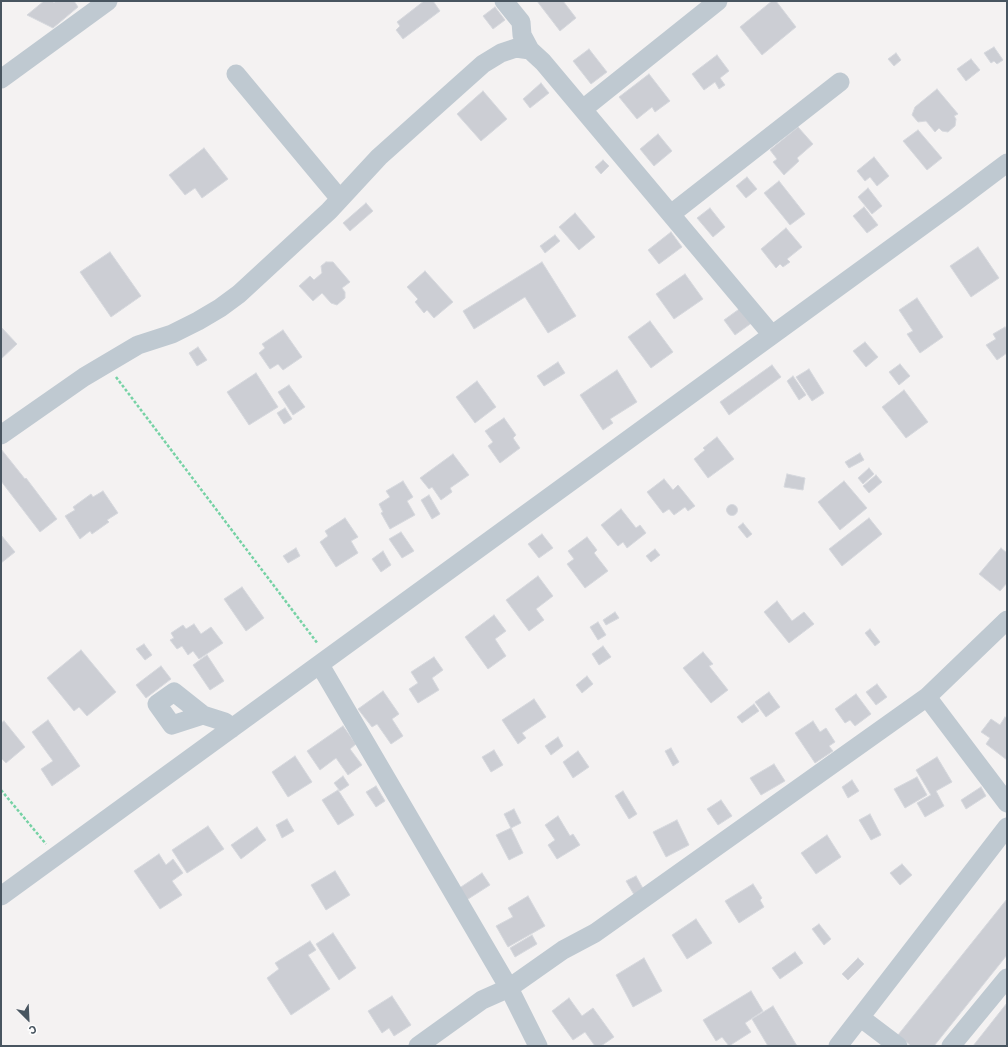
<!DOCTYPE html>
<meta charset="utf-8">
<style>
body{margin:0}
#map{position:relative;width:1008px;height:1047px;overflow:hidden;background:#f4f2f2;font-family:"IBM Plex Sans",sans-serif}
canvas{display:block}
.frame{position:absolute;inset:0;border:2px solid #485560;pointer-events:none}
.north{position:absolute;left:8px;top:999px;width:40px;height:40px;-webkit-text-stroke:3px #fff;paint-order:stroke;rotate:156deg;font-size:11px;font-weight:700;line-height:16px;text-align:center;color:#485560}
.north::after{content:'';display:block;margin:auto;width:14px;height:18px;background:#485560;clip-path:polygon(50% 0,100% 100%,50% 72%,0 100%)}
</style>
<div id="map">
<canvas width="1008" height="1047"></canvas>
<div class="frame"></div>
<div class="north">С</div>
</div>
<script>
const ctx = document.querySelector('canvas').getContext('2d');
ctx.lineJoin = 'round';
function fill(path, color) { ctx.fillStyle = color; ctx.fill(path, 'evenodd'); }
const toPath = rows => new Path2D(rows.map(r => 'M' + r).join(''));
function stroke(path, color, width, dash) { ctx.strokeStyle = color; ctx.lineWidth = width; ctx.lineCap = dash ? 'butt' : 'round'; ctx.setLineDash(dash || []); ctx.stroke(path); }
const building = toPath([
 [44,1,53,1,54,3,56,1,74,1,78,7,53,28,27,15,44,1],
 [424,1,433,1,440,11,403,39,396,30,400,26,397,22,424,1],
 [537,1,563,1,576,18,560,31,537,1],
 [772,1,776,1,796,27,762,55,740,27,772,1],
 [495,7,505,20,493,29,483,16,495,7],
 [994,47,1003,60,997,64,994,61,991,63,984,53,994,47],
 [589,49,607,72,591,84,573,61,589,49],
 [896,53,901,60,894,66,888,59,896,53],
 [717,55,729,71,720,78,725,85,719,89,715,82,704,90,692,74,717,55],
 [971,59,980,70,966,81,957,69,971,59],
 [649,74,670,101,655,112,652,107,637,119,619,97,649,74],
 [541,83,549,93,530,108,523,99,541,83],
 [937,89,958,114,954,116,956,119,955,126,948,132,942,131,939,128,935,132,926,121,918,122,912,115,915,107,937,89],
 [483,91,507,119,481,141,457,114,483,91],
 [798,127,813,144,797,158,799,161,784,175,773,162,777,159,770,150,798,127],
 [918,130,942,158,927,170,903,141,918,130],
 [658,134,672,151,654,166,640,149,658,134],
 [204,148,228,179,202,198,195,188,185,195,169,175,204,148],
 [874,157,889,176,877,186,870,177,865,181,857,171,874,157],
 [603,160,609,166,601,174,595,167,603,160],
 [747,177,757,189,746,198,736,186,747,177],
 [779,181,805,214,790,225,764,193,779,181],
 [868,188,882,206,872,214,858,197,868,188],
 [366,203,373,211,350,231,343,223,366,203],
 [864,207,878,225,867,233,853,216,864,207],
 [710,208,725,227,713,237,697,218,710,208],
 [575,213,595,237,579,250,559,227,575,213],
 [786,228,802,247,787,259,790,262,783,267,780,264,776,268,761,249,786,228],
 [671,232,682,247,659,264,648,250,671,232],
 [555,235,560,241,545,253,540,246,555,235],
 [978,247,999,278,971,297,950,266,978,247],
 [110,252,141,296,111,317,80,272,110,252],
 [326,262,333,262,350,282,342,288,345,292,345,298,337,305,331,303,322,293,313,301,299,286,310,276,314,280,322,273,321,266,326,262],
 [542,262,576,316,548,333,525,297,474,329,463,311,542,262],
 [425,271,453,302,434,318,427,310,424,313,415,302,418,299,407,287,425,271],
 [685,274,703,299,674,319,656,294,685,274],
 [917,298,943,337,920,353,907,334,913,331,899,310,917,298],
 [742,307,753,322,735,335,724,320,742,307],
 [650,321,673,352,651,368,628,337,650,321],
 [1,327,17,344,1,359,1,327],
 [1005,327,1007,330,1007,353,997,360,986,345,996,339,993,334,1005,327],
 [283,330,302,357,283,370,278,364,270,369,259,353,265,348,262,344,283,330],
 [865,342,878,357,866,367,853,351,865,342],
 [198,347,207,360,197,366,189,353,198,347],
 [558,362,565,373,544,386,537,376,558,362],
 [900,364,910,376,899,385,889,372,900,364],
 [772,365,781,377,729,415,720,402,772,365],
 [809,369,824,393,812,401,796,377,809,369],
 [617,370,637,402,610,419,613,423,603,430,580,395,617,370],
 [256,373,278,407,249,425,227,392,256,373],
 [793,376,806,395,799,400,787,381,793,376],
 [477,381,496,407,475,423,456,397,477,381],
 [289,385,305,407,293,415,278,392,289,385],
 [904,390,928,422,906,438,882,407,904,390],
 [285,408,292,419,284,424,277,413,285,408],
 [504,418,516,435,513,438,520,448,500,463,488,446,493,442,485,431,504,418],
 [717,437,734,459,708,478,694,459,705,450,703,448,717,437],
 [1,449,25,479,26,478,57,519,40,532,1,481,1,449],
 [860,453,864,460,849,468,845,462,860,453],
 [453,454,469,475,450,488,452,492,441,500,432,487,429,489,420,478,453,454],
 [869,468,874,474,863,484,858,478,869,468],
 [787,474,805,478,803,490,784,487,787,474],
 [876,475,882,482,869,493,863,486,876,475],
 [664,479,673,490,678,485,695,506,688,511,685,507,674,515,669,509,663,513,647,492,664,479],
 [403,481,413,497,407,501,415,515,390,529,381,513,383,512,379,504,390,497,386,491,403,481],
 [844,481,867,508,840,530,818,502,844,481],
 [103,491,118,513,107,520,109,522,92,534,90,531,80,539,65,516,75,510,73,507,91,494,93,497,103,491],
 [429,495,440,514,432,519,421,500,429,495],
 '726.5 510a5.5 5.5 0 1 1 11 0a5.5 5.5 0 1 1-11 0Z',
 [621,509,636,528,640,525,646,533,627,548,623,542,618,546,601,525,621,509],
 [345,518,358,537,351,541,358,553,336,567,320,542,328,536,325,531,345,518],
 [869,518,882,534,842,566,829,549,869,518],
 [743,523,752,534,747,538,738,527,743,523],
 [401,532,414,551,402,558,389,539,401,532],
 [542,534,553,548,539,558,528,544,542,534],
 [1,535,15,552,1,563,1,535],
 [587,537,597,550,594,553,608,571,585,588,567,564,574,559,568,551,587,537],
 [296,548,300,556,288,563,283,556,296,548],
 [1001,548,1007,553,1007,583,1000,591,979,574,1001,548],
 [655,549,660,555,651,562,646,556,655,549],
 [383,551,391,565,381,572,372,559,383,551],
 [538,576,553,596,536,609,544,620,529,631,506,600,538,576],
 [242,587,264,618,246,631,224,599,242,587],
 [777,601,792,621,804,612,814,624,789,643,764,612,777,601],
 [615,612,619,618,606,625,603,620,615,612],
 [494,615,506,631,495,639,506,656,488,669,465,637,494,615],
 [598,622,606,635,598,640,590,627,598,622],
 [194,624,201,634,211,627,223,643,199,659,193,651,188,655,182,646,177,649,170,640,174,638,171,633,183,625,186,629,194,624],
 [870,629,880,642,875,646,865,633,870,629],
 [144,644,152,655,145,660,136,649,144,644],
 [603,646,611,657,599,665,592,654,603,646],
 [81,650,116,692,87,716,79,707,74,711,47,678,81,650],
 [703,652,713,664,709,666,728,690,711,703,683,668,703,652],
 [207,655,224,681,210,690,193,665,207,655],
 [434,657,443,670,432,678,439,690,418,703,409,689,418,683,411,672,434,657],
 [161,666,171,679,146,698,136,685,161,666],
 [587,676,593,684,582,693,576,685,587,676],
 [877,684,887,697,876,705,866,692,877,684],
 [383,691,399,714,392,719,403,736,391,744,377,724,372,727,358,709,383,691],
 [769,692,780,707,766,717,755,702,769,692],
 [856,694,871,714,855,726,850,720,845,723,835,709,856,694],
 [534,699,546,717,522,733,526,738,518,744,502,720,534,699],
 [754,704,759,711,742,723,737,717,754,704],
 [1005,717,1007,719,1007,760,986,744,990,738,981,732,991,719,1000,725,1005,717],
 [48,720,80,766,52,786,41,769,53,761,32,732,48,720],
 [4,721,25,747,6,763,1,758,1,723,4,721],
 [813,721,820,732,826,728,835,742,829,746,833,751,815,763,795,733,813,721],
 [343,726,356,744,350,749,362,765,348,775,336,758,320,770,307,751,343,726],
 [558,737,563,746,551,755,545,746,558,737],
 [671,748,679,762,673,766,665,751,671,748],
 [494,750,503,765,491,772,482,757,494,750],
 [578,751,589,767,573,778,563,762,578,751],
 [295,756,312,782,288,797,272,772,295,756],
 [937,757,952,782,936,791,944,806,925,817,917,803,931,795,916,770,937,757],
 [774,764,785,781,761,795,750,778,774,764],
 [343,776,349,785,340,791,334,783,343,776],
 [917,777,927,795,905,808,894,789,917,777],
 [852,780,859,791,848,798,842,787,852,780],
 [376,786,385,801,376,807,366,792,376,786],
 [981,787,986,796,966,809,961,800,981,787],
 [338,790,354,815,338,825,322,800,338,790],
 [623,791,637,814,629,819,615,796,623,791],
 [721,800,732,816,718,825,707,809,721,800],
 [514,809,521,823,511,828,504,814,514,809],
 [870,814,881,835,871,840,859,820,870,814],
 [558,816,570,836,573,834,580,845,557,859,548,845,555,840,545,825,558,816],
 [287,819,294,831,282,838,276,825,287,819],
 [677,820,689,845,666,857,653,832,677,820],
 [208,826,224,849,187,873,172,850,208,826],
 [257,827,266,840,241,859,231,845,257,827],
 [511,828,523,853,509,860,496,835,511,828],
 [827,835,841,857,816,874,801,853,827,835],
 [159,854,166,865,173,859,183,873,172,881,182,895,160,909,134,871,159,854],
 [902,864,912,875,900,885,890,873,902,864],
 [335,871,350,895,326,910,311,885,335,871],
 [482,873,490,885,465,901,458,889,482,873],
 [636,876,645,892,636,898,626,881,636,876],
 [753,884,762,898,760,900,764,907,739,923,725,901,753,884],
 [528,896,545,926,508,947,496,926,513,917,508,908,528,896],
 [1007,899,1007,955,934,1046,911,1046,898,1035,1007,899],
 [696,919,712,943,687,959,672,935,696,919],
 [819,924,831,939,824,945,812,929,819,924],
 [333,933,356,968,339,980,316,944,333,933],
 [532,935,537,944,515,957,510,948,532,935],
 [310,941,316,950,308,955,330,989,291,1015,267,978,279,969,275,963,310,941],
 [795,952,803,963,780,979,772,968,795,952],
 [644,958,662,991,633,1007,616,975,644,958],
 [858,958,864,964,848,980,842,974,858,958],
 [751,991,763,1011,745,1023,751,1032,729,1046,722,1037,716,1041,703,1020,751,991],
 [392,996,411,1025,394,1036,389,1028,382,1033,368,1011,392,996],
 [569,998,582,1016,593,1008,614,1037,601,1046,595,1046,585,1032,573,1040,552,1011,569,998],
 [1007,1003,1007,1046,973,1046,1007,1003],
 [773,1006,797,1046,768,1046,752,1019,773,1006]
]);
const path = toPath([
 [116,377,318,644],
 [1,790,46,844]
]);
const minor = toPath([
 [504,1,521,22,522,35,530,50],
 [236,74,340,199],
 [1,79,108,1],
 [583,109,718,1],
 [671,214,840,82],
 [1,435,84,377,138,345,172,334,198,321,220,308,239,294,329,211,379,157,483,64,501,53,516,48,530,50,543,62,772,335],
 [320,665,509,988,538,1046],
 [927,697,1007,803],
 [203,715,172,725,157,704,174,692,203,715,225,722,231,729],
 [1,896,955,202,1007,163],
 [861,1018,898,1046],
 [418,1046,482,1000,509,988,563,950,595,933,927,697,1007,620],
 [838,1046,1007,827],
 [951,1046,1007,978]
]);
fill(building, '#ccced4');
stroke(building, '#d6d8dd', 1);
stroke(path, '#76d2a5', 2.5, [3, 2]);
stroke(minor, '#bfc9d1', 19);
</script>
